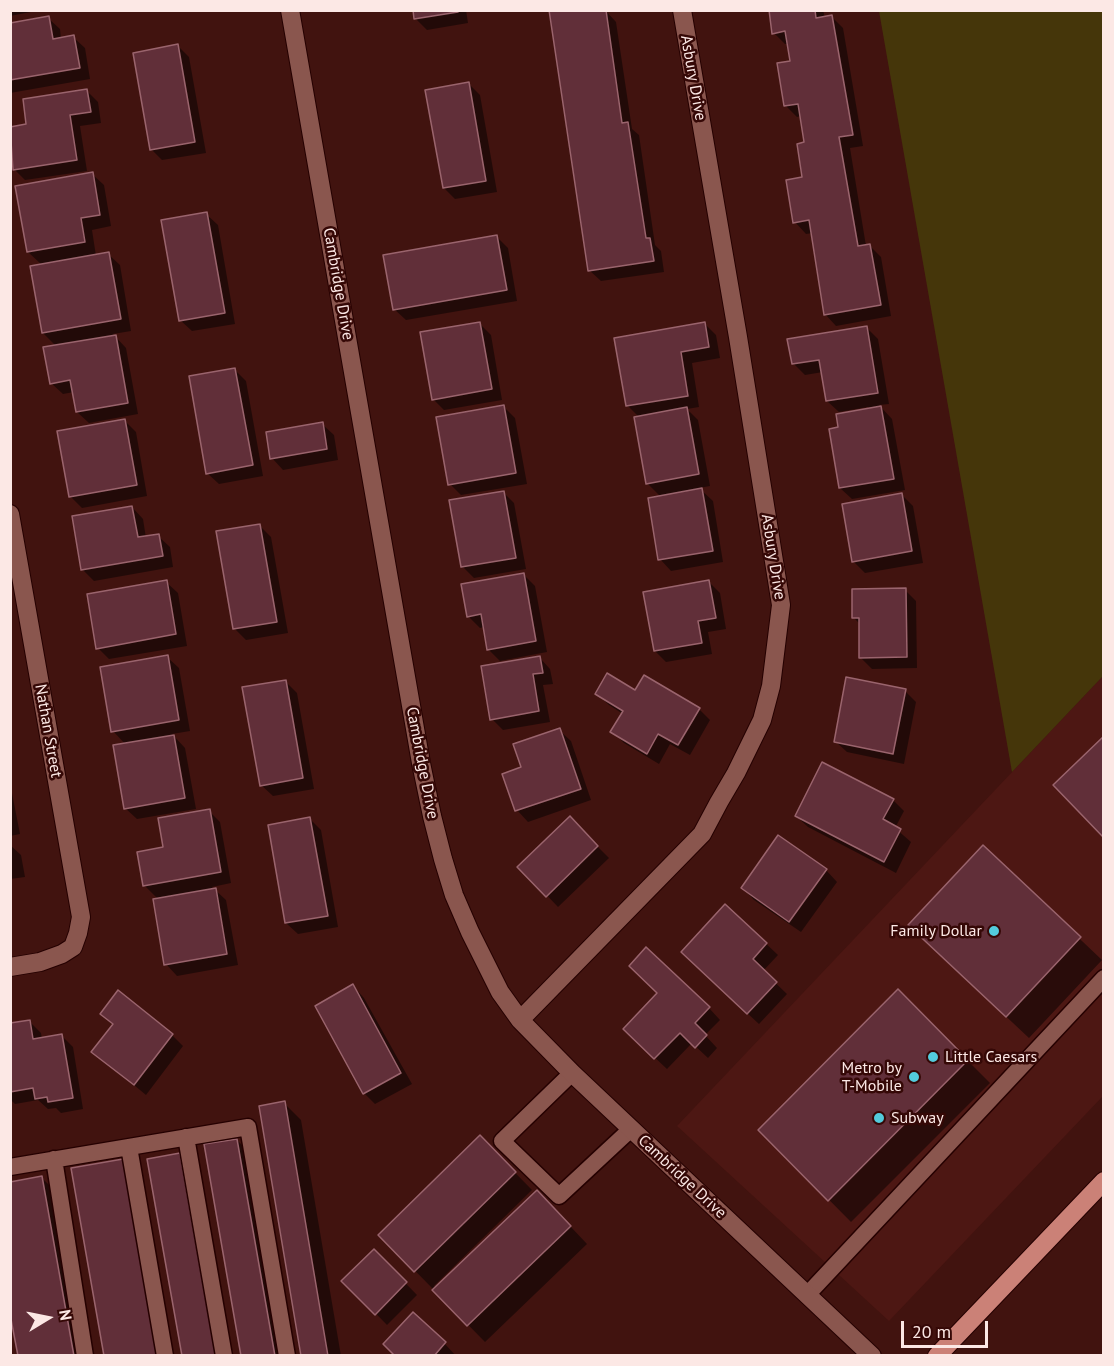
<!DOCTYPE html>
<style>
body{margin:0}
#map{position:relative;width:1114px;height:1366px;overflow:hidden;background:#41130f;font-family:"PT Sans",sans-serif}
canvas{display:block}
.frame{position:absolute;inset:0;border:12px solid #fce8e5;pointer-events:none}
.north{position:absolute;left:18px;top:1288px;width:60px;height:60px;-webkit-text-stroke:4px #350806;paint-order:stroke;rotate:80deg;font-size:16px;font-weight:700;line-height:24px;text-align:center;color:#fce8e5}
.north::after{content:'';display:block;margin:auto;width:21px;height:27px;background:#fce8e5;clip-path:polygon(50% 0,100% 100%,50% 72%,0 100%)}
.scale{position:absolute;left:901px;top:1321px;width:87px;height:27px;box-sizing:border-box;border:3px solid #fce8e5;border-top:0;padding-left:8px;font-size:18px;line-height:21px;white-space:nowrap;color:#fce8e5;-webkit-text-stroke:4px #350806;paint-order:stroke}
</style>
<div id="map">
<canvas width="1114" height="1366"></canvas>
<div class="frame"></div>
<div class="north">N</div>
<div class="scale">20 m</div>
</div>
<script>
const ctx = document.querySelector('canvas').getContext('2d');
ctx.lineJoin = 'round';
function fill(path, color) { ctx.fillStyle = color; ctx.fill(path, 'evenodd'); }
const toPath = rows => new Path2D(rows.map(r => 'M' + r).join(''));
function stroke(path, color, width, dash) { ctx.strokeStyle = color; ctx.lineWidth = width; ctx.lineCap = dash ? 'butt' : 'round'; ctx.setLineDash(dash || []); ctx.stroke(path); }
function write(font, color, halo, rows, align = 'center') {
  ctx.font = font + ' "PT Sans",sans-serif'; ctx.lineWidth = 5; ctx.setLineDash([]); ctx.textBaseline = 'middle'; ctx.strokeStyle = halo; ctx.fillStyle = color; for (const [text, x, y, turn = 0] of rows) {
    ctx.save(); ctx.translate(x, y); ctx.rotate((+turn || 0) * Math.PI / 180); ctx.textAlign = isNaN(turn) ? turn : align; if (halo) ctx.strokeText(text, 0, 0); ctx.fillText(text, 0, 0); ctx.restore();
  }
}
const built = toPath([
 [1103,676,1103,1096,889,1321,677,1126]
]);
const green = toPath([
 [879,11,1103,11,1103,676,1012,772]
]);
const shadow = toPath([
 [10,10,41,10,10,16],
 [414,10,466,10,468,23,427,30,416,19],
 [605,10,616,22,632,129,639,135,655,245,661,251,664,272,601,281,589,270],
 [770,10,823,10,825,18,832,17,843,28,863,146,850,148,866,246,870,246,881,257,891,316,836,326,825,314,813,233,806,234,795,222,804,178,806,144,801,116,797,117,786,106,792,63,789,44,785,44,774,33],
 [48,18,60,29,61,39,73,37,85,48,90,79,10,93,10,24],
 [178,46,189,57,206,153,162,160,151,149],
 [469,84,480,95,497,192,455,199,444,188],
 [87,91,98,102,101,123,80,126,87,171,25,180,14,169,10,146,10,128,28,125],
 [92,174,104,185,111,226,92,230,96,256,108,254,120,265,131,331,113,334,126,348,138,414,89,423,77,412,74,392,63,394,51,383,57,347,43,333,42,265,28,252],
 [206,214,218,225,235,324,192,331,180,320],
 [497,237,508,248,517,301,406,320,394,309],
 [479,323,491,335,502,400,444,410,433,399],
 [705,324,716,335,720,358,692,363,699,407,687,409,698,420,710,486,699,488,713,501,723,562,671,571,660,559,661,497,647,483,639,417,627,405],
 [867,328,878,339,889,404,879,405,892,419,905,490,852,499,840,488,840,429,869,410,868,407,839,412,827,401,823,372,805,375,793,363],
 [235,370,246,381,263,476,219,484,207,473],
 [504,407,515,418,527,484,461,495,450,484],
 [125,421,136,432,147,496,82,508,70,496],
 [322,424,334,435,338,460,283,470,272,458],
 [503,492,514,503,526,569,474,578,463,567],
 [902,495,913,506,923,563,865,573,853,561],
 [132,507,143,519,146,538,158,536,170,547,173,567,94,581,83,570],
 [259,525,271,537,288,633,246,640,235,629],
 [523,574,535,586,547,652,500,661,488,649,484,627,480,628,468,616],
 [166,582,178,593,187,646,109,659,98,648],
 [709,582,720,593,726,629,708,632,712,654,666,662,655,651],
 [905,590,916,601,917,668,872,669,861,658,860,624,854,618],
 [167,657,179,668,190,731,172,734,185,748,196,809,137,819,125,808,126,745,113,731],
 [539,657,550,669,553,684,543,685,550,722,503,730,492,719],
 [285,681,297,693,314,789,273,796,261,785],
 [905,691,916,702,904,764,847,752,835,741],
 [636,692,699,709,710,720,690,755,670,744,659,764,624,743,612,731,623,714,609,705,597,694],
 [559,730,571,741,591,800,528,822,517,810,523,768],
 [10,783,20,834,10,836],
 [893,800,904,811,895,828,911,842,896,873,808,827,796,816],
 [209,811,220,822,231,883,212,887,226,900,238,965,177,976,166,964,158,899,144,885],
 [310,819,321,830,338,927,298,934,286,923],
 [570,819,609,858,558,907,520,867],
 [10,845,21,855,25,877,10,879],
 [983,847,1102,960,1029,1038,932,947],
 [826,870,837,882,801,932,754,900,743,888],
 [726,906,778,955,763,971,787,994,759,1024,694,964],
 [353,986,364,998,412,1084,375,1104,364,1093],
 [898,991,990,1083,851,1222,760,1130],
 [709,1008,720,1020,705,1035,717,1048,708,1058,692,1043,667,1069,636,1040],
 [102,1014,172,1035,183,1046,146,1095,93,1051,113,1025],
 [30,1022,41,1033,42,1039,62,1036,73,1047,83,1109,61,1113,56,1108,48,1109,38,1100,15,1104,10,1099,10,1025],
 [284,1103,301,1120,341,1356,303,1356],
 [480,1137,532,1190,434,1286,436,1288,554,1209,587,1244,485,1342,380,1235],
 [237,1140,254,1157,288,1356,242,1356],
 [180,1155,197,1172,229,1356,183,1356],
 [42,1178,59,1195,87,1356,19,1356],
 [374,1251,417,1295,387,1325,344,1281],
 [413,1314,445,1344,456,1356,397,1356]
]);
const building = toPath([
 [413,10,457,10,458,12,414,19,413,10],
 [549,10,606,10,622,123,628,122,646,238,650,238,654,261,588,271,549,10],
 [769,10,815,10,816,18,832,15,853,135,839,137,858,246,870,244,881,305,824,315,809,220,793,223,786,180,802,177,797,144,804,142,798,104,784,106,777,63,790,61,785,31,772,34,769,10],
 [49,16,53,39,74,35,80,68,10,80,10,23,49,16],
 [178,44,195,142,150,150,133,53,178,44],
 [469,82,486,181,443,188,425,90,469,82],
 [87,89,91,112,70,115,77,160,13,170,10,127,26,124,23,99,87,89],
 [93,172,100,215,81,218,85,242,27,252,15,186,93,172],
 [207,212,225,313,179,321,161,220,207,212],
 [497,235,507,290,393,310,383,255,497,235],
 [109,252,121,319,42,333,30,266,109,252],
 [480,322,492,389,432,400,420,332,480,322],
 [705,322,709,347,681,352,688,396,626,406,614,338,705,322],
 [867,326,878,393,826,401,819,360,792,364,787,339,867,326],
 [116,335,128,403,76,412,70,380,50,384,43,347,116,335],
 [235,368,253,465,206,474,189,376,235,368],
 [504,405,516,473,448,485,436,417,504,405],
 [881,406,894,479,839,488,829,429,838,427,836,414,881,406],
 [687,407,699,474,646,484,634,417,687,407],
 [125,419,137,485,69,497,57,431,125,419],
 [323,422,327,449,270,459,266,432,323,422],
 [702,488,713,551,658,560,648,498,702,488],
 [504,491,516,558,461,567,449,500,504,491],
 [902,493,912,551,852,562,842,504,902,493],
 [132,506,138,537,159,534,163,556,81,570,72,516,132,506],
 [260,524,277,622,233,629,216,531,260,524],
 [524,573,536,641,487,650,481,614,467,617,461,584,524,573],
 [167,580,176,634,96,649,87,594,167,580],
 [709,580,716,618,698,621,702,643,654,651,643,592,709,580],
 [906,588,907,657,859,658,859,618,852,618,852,589,906,588],
 [168,655,179,720,111,732,100,667,168,655],
 [540,656,543,673,533,674,539,711,490,720,481,666,540,656],
 [607,673,635,690,644,675,700,708,678,745,658,734,647,754,610,732,623,711,595,694,607,673],
 [846,677,906,689,893,754,834,742,846,677],
 [286,680,303,778,260,786,242,687,286,680],
 [560,728,581,789,515,811,502,774,521,767,513,744,560,728],
 [174,735,185,798,124,809,113,745,174,735],
 [1104,736,1104,838,1053,785,1104,736],
 [822,762,894,799,883,819,901,829,884,862,795,816,822,762],
 [210,809,221,872,143,886,137,852,163,847,158,818,210,809],
 [570,816,598,846,546,897,517,867,570,816],
 [310,817,328,916,285,923,268,825,310,817],
 [778,835,827,869,789,922,741,888,778,835],
 [983,845,1081,937,1006,1017,908,925,983,845],
 [216,888,227,954,164,965,153,899,216,888],
 [725,904,767,943,753,959,777,982,747,1014,681,952,725,904],
 [646,947,710,1007,695,1023,707,1035,695,1048,680,1033,654,1059,623,1029,657,993,629,966,646,947],
 [353,984,401,1073,363,1094,315,1006,353,984],
 [898,989,968,1060,828,1201,758,1130,898,989],
 [118,990,173,1034,134,1085,91,1052,113,1024,100,1014,118,990],
 [30,1020,33,1039,62,1034,73,1098,48,1102,47,1097,35,1099,33,1088,10,1092,10,1023,30,1020],
 [285,1101,328,1356,301,1356,259,1106,285,1101],
 [480,1135,516,1172,414,1272,378,1235,480,1135],
 [237,1139,275,1356,241,1356,204,1144,237,1139],
 [180,1153,216,1356,182,1356,147,1159,180,1153],
 [123,1159,157,1356,104,1356,71,1168,123,1159],
 [42,1176,74,1356,18,1356,10,1314,10,1182,42,1176],
 [537,1190,571,1226,467,1326,432,1290,537,1190],
 [374,1249,407,1282,375,1315,341,1281,374,1249],
 [413,1312,446,1342,434,1356,395,1356,383,1344,413,1312]
]);
const lane = toPath([
 [572,1073,502,1141,559,1196,631,1129],
 [186,1137,224,1356],
 [129,1147,248,1127,287,1356],
 [54,1159,85,1356],
 [10,1167,129,1147,165,1356],
 [807,1295,1104,978]
]);
const street = toPath([
 [290,10,421,763,432,816,443,859,454,895,470,932,500,992,520,1020,572,1073,872,1356],
 [10,514,81,917,78,933,73,947,62,954,40,962,10,967],
 [520,1020,702,834,719,802,736,773,762,720,771,686,781,605,738,337,682,10]
]);
const primary = toPath([
 [937,1356,1104,1181]
]);
const markers = [
 [994,931,6,"#53cbdc"],
 [933,1057,6,"#53cbdc"],
 [914,1077,6,"#53cbdc"],
 [879,1118,6,"#53cbdc"]
];
const streetNames = [
 ["Asbury Drive",693,78,80],
 ["Cambridge Drive",338,284,80],
 ["Asbury Drive",773,557,81],
 ["Nathan Street",48,731,80],
 ["Cambridge Drive",422,763,79],
 ["Cambridge Drive",682,1177,43]
];
const poiNames = [
 ["Family Dollar",982,931],
 ["Little Caesars",945,1057,"left"],
 ["Metro by",902,1068],
 ["T-Mobile",902,1086],
 ["Subway",891,1118,"left"]
];
fill(built, '#4d1713');
fill(green, '#45360a');
fill(shadow, '#0007');
fill(building, '#612f39');
stroke(building, '#9a646d', 1.5);
stroke(lane, '#250000', 19);
stroke(street, '#250000', 20);
stroke(primary, '#250000', 20);
stroke(lane, '#8a564e', 16);
stroke(street, '#8a564e', 18);
stroke(primary, '#cb8177', 18);
for (const [x, y, r, color] of markers) { const dot = new Path2D(); dot.arc(x, y, r, 0, 2 * Math.PI); ctx.fillStyle = color; ctx.fill(dot); stroke(dot, '#350806', 2); }
write('16px', '#fce8e5', '#350806', streetNames);
write('16px', '#fce8e5', '#350806', poiNames, 'right');
</script>
